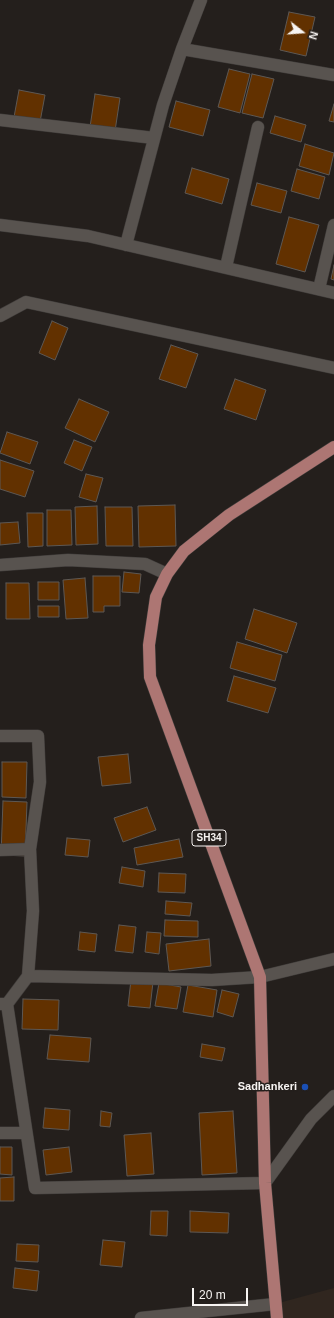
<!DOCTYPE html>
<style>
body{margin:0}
#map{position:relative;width:334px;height:1318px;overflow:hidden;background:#241f1c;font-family:Arial,sans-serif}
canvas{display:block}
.north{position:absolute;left:282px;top:12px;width:40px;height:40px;-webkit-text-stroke:3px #241f1c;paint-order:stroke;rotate:107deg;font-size:11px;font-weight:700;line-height:16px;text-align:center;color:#f7f4f2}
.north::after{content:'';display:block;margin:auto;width:14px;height:18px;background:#f7f4f2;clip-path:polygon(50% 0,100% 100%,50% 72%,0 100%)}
.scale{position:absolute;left:192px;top:1288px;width:56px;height:18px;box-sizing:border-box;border:2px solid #f7f4f2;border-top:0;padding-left:5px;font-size:12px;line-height:14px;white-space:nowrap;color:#f7f4f2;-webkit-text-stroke:3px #241f1c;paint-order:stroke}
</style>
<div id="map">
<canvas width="334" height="1318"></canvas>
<div class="north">N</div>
<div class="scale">20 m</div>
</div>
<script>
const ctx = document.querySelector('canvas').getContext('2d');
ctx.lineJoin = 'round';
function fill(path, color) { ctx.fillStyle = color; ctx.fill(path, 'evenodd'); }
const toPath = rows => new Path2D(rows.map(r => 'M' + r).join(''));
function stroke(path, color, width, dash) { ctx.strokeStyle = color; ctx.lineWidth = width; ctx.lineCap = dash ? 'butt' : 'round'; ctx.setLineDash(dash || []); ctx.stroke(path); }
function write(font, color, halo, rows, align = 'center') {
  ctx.font = font + ' Arial,sans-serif'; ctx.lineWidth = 3; ctx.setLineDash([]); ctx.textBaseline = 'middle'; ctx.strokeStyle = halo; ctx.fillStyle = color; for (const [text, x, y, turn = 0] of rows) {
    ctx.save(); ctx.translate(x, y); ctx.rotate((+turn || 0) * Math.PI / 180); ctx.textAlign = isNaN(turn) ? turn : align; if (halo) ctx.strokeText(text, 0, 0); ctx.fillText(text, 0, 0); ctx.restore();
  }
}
const built = toPath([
 [334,1288,334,1318,277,1318,275,1304]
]);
const building = toPath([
 [289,12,315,17,306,56,280,50,289,12],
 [229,69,250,74,240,113,218,107,229,69],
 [252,74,274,79,263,118,242,113,252,74],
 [19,90,45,95,40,122,14,117,19,90],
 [95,94,120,98,115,131,90,127,95,94],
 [176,101,210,110,203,136,169,127,176,101],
 [334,104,334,122,329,121,334,104],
 [275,116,306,125,301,142,270,133,275,116],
 [305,144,334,153,329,175,299,166,305,144],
 [192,168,229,179,222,204,185,193,192,168],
 [297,169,325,177,319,199,291,191,297,169],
 [257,183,287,191,281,213,251,205,257,183],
 [289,217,319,225,305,272,276,264,289,217],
 [334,265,334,280,331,279,334,265],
 [52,321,68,328,55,360,39,353,52,321],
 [171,345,198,354,186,388,159,379,171,345],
 [235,379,266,390,256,420,224,409,235,379],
 [79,399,109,412,95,442,65,428,79,399],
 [7,432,38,442,30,464,0,453,7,432],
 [74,440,92,447,82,471,64,463,74,440],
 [0,460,34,471,25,497,0,489,0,460],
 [86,474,103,478,96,502,79,497,86,474],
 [175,505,176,546,139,547,138,506,175,505],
 [97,506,98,544,76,545,75,507,97,506],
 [105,507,132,507,133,546,106,546,105,507],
 [47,510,71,510,72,545,47,546,47,510],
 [27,513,43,513,43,546,28,547,27,513],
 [18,522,20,543,0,545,0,523,18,522],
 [124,572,141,574,139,593,122,592,124,572],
 [93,576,120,576,120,606,104,606,104,612,93,612,93,576],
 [85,578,88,618,66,619,63,580,85,578],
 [38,582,59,582,59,600,38,600,38,582],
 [6,583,29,583,30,619,6,619,6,583],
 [38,606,59,606,59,617,38,617,38,606],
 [254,609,297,623,287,653,245,639,254,609],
 [237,642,282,655,275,681,230,668,237,642],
 [234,676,276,688,268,713,227,701,234,676],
 [128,754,131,783,102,786,98,757,128,754],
 [2,762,27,762,26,798,2,797,2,762],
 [3,801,27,802,25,856,1,855,3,801],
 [147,807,156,830,123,842,114,818,147,807],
 [67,838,90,840,88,857,65,855,67,838],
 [179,839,183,857,137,865,134,848,179,839],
 [122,867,145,871,143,887,119,883,122,867],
 [159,873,186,874,185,893,158,892,159,873],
 [166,901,192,903,190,916,165,914,166,901],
 [165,920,198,921,198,937,164,936,165,920],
 [119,925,136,927,133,953,115,951,119,925],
 [80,932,97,934,95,952,78,950,80,932],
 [147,932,161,933,159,954,145,952,147,932],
 [209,939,211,966,169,971,166,944,209,939],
 [131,980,153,982,150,1008,128,1006,131,980],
 [159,983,181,987,177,1009,155,1006,159,983],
 [188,985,217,990,213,1017,183,1012,188,985],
 [222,990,239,994,233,1017,217,1012,222,990],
 [23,999,59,1000,58,1030,22,1029,23,999],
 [50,1035,91,1038,89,1062,47,1059,50,1035],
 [202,1044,225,1048,222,1061,200,1057,202,1044],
 [45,1108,70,1110,69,1130,43,1128,45,1108],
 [101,1111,112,1113,110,1127,100,1126,101,1111],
 [233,1111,237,1173,202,1175,199,1113,233,1111],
 [151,1133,154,1174,127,1176,124,1135,151,1133],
 [0,1147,12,1147,12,1175,0,1174,0,1147],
 [69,1147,72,1172,46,1175,43,1150,69,1147],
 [14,1177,14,1201,0,1201,0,1178,14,1177],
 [151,1211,168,1211,167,1236,150,1235,151,1211],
 [190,1211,229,1213,228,1233,190,1232,190,1211],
 [103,1240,125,1242,122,1267,100,1265,103,1240],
 [17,1244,39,1245,38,1262,16,1261,17,1244],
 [15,1268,39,1271,37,1291,13,1288,15,1268]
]);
const minor = toPath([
 [182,49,334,75],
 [0,120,154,138],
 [0,225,88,236,334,293],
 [126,245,163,105,182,49,201,0],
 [226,267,258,127],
 [319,289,334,225],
 [0,316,26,302,334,368],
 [0,565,68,560,145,564,167,574],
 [0,736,38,736,40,782,30,849,33,911,28,976],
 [0,850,30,849],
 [0,1004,7,1004,35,1188,265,1183,311,1119,334,1096],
 [7,1004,28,976,212,980,260,977,334,959],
 [0,1133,26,1133],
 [141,1318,275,1304]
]);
const major = toPath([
 [277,1318,265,1183,260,977,150,677,149,645,156,597,167,574,184,551,229,515,334,447]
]);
const markers = [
 [305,1087,4,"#1a4fb4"]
];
const shields = [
 [209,838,34]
];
const shieldNames = [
 ["SH34",209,838]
];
const poiNames = [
 ["Sadhankeri",297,1087]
];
fill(built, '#30261f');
fill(building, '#623100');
stroke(building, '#5d5854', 1);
stroke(minor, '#403d3b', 13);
stroke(major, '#403d3b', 13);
stroke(minor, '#58534f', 12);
stroke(major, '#ad7673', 12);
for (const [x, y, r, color] of markers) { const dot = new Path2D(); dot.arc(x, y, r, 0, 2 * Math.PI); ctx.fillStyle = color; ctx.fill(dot); stroke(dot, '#241f1c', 1.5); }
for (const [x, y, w] of shields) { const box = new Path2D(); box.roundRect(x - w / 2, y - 8, w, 16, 3); ctx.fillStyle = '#241f1c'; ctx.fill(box); stroke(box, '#f7f4f2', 1); }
write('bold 10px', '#f7f4f2', null, shieldNames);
write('bold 11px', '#f7f4f2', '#241f1c', poiNames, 'right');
</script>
